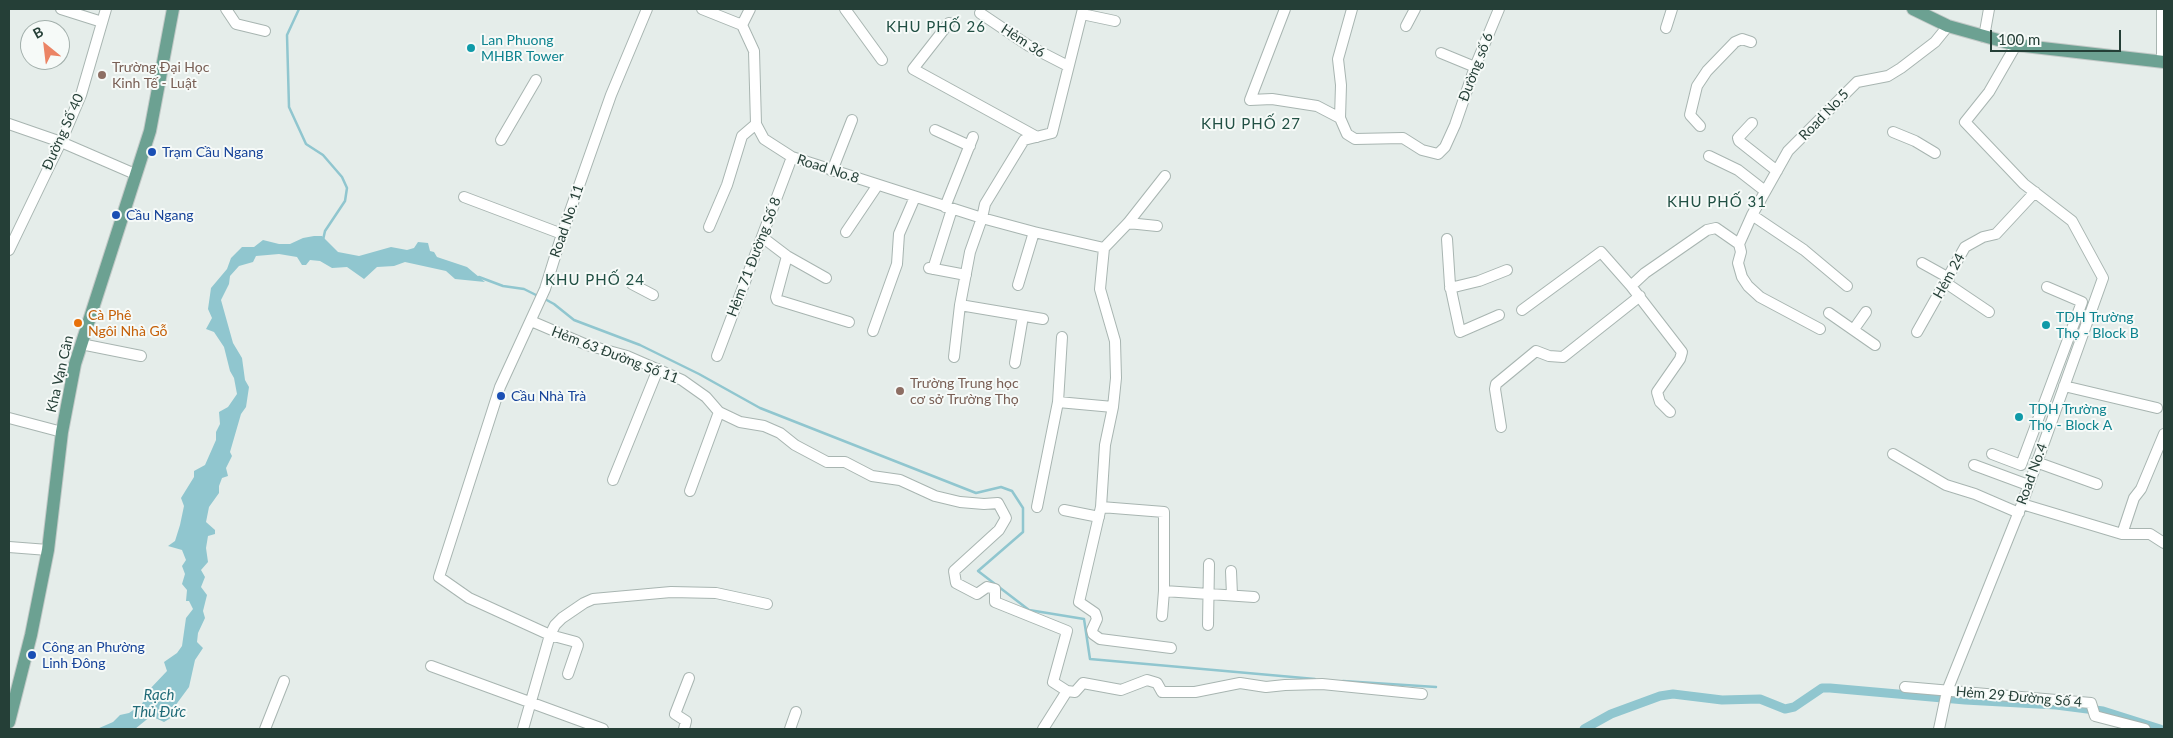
<!DOCTYPE html>
<meta charset="utf-8">
<style>
body{margin:0}
#map{position:relative;width:2173px;height:738px;overflow:hidden;background:#e5edea;font-family:Lato,sans-serif}
canvas{display:block}
.frame{position:absolute;inset:0;border:10px solid #253f37;pointer-events:none}
.north{position:absolute;left:20px;top:20px;width:50px;height:50px;box-sizing:border-box;background:#f6faf8;border:1px solid #a2afab;border-radius:50%;rotate:331deg;font-size:14px;font-weight:700;line-height:20px;text-align:center;color:#253f37}
.north::after{content:'';display:block;margin:auto;width:18px;height:22px;background:#eb8465;clip-path:polygon(50% 0,100% 100%,50% 72%,0 100%)}
.scale{position:absolute;left:1990px;top:30px;width:131px;height:22px;box-sizing:border-box;border:2px solid #253f37;border-top:0;padding-left:6px;font-size:15px;line-height:18px;white-space:nowrap;color:#253f37;-webkit-text-stroke:4px #f6faf8;paint-order:stroke}
</style>
<div id="map">
<canvas width="2173" height="738"></canvas>
<div class="frame"></div>
<div class="north">B</div>
<div class="scale">100 m</div>
</div>
<script>
const ctx = document.querySelector('canvas').getContext('2d');
ctx.lineJoin = 'round';
function fill(path, color) { ctx.fillStyle = color; ctx.fill(path, 'evenodd'); }
const toPath = rows => new Path2D(rows.map(r => 'M' + r).join(''));
function stroke(path, color, width, dash) { ctx.strokeStyle = color; ctx.lineWidth = width; ctx.lineCap = dash ? 'butt' : 'round'; ctx.setLineDash(dash || []); ctx.stroke(path); }
function write(font, color, halo, rows, align = 'center') {
  ctx.font = font + ' Lato,sans-serif'; ctx.lineWidth = 4; ctx.setLineDash([]); ctx.textBaseline = 'middle'; ctx.strokeStyle = halo; ctx.fillStyle = color; for (const [text, x, y, turn = 0] of rows) {
    ctx.save(); ctx.translate(x, y); ctx.rotate((+turn || 0) * Math.PI / 180); ctx.textAlign = isNaN(turn) ? turn : align; if (halo) ctx.strokeText(text, 0, 0); ctx.fillText(text, 0, 0); ctx.restore();
  }
}
const water = toPath([
 [314,236,322,236,338,252,359,256,391,247,407,250,414,248,418,242,428,243,430,251,434,252,437,257,467,267,485,282,455,279,446,271,405,262,394,266,377,267,364,279,347,267,332,268,320,261,310,260,306,265,302,265,297,257,279,254,256,256,253,262,239,266,230,276,229,284,221,300,233,343,242,358,245,380,249,387,246,407,241,414,230,452,232,456,226,468,228,476,222,478,219,486,219,493,209,507,206,522,215,530,215,534,208,536,206,548,208,562,201,570,205,577,201,587,207,595,203,611,205,618,198,633,197,642,203,648,195,660,189,687,175,706,174,716,164,722,151,716,135,729,97,729,113,722,120,715,129,713,142,704,148,691,167,671,164,662,177,653,182,646,186,618,193,609,189,601,186,601,187,590,182,584,185,574,182,566,186,560,182,550,168,546,175,541,180,525,184,506,181,498,194,477,194,471,205,465,216,440,216,432,220,424,219,412,228,407,237,394,234,378,230,371,224,347,214,332,206,329,212,318,208,309,211,288,227,269,231,258,242,247,254,247,263,240,279,244,290,244,303,238]
]);
const stream = toPath([
 [299,9,287,35,289,107,306,144,323,155,342,177,347,188,345,201,325,231,323,240],
 [479,277,503,286,524,289,538,296],
 [543,298,554,304,574,320,640,345,699,374,760,408,976,493,1001,487,1012,491,1023,508,1023,532,978,571,1029,610,1084,619,1090,659,1315,679],
 [1343,681,1436,687]
]);
const canal = toPath([
 [1584,729,1611,714,1660,696,1673,694,1722,700,1760,699,1785,709,1794,707,1822,688,1830,688,1965,700,2056,705,2103,711,2160,729]
]);
const minor = toPath([
 [61,9,102,22],
 [226,9,236,24,265,31],
 [702,9,742,25],
 [845,9,882,60],
 [1285,9,1250,100,1272,99,1317,106,1340,118],
 [1352,9,1338,59,1341,85,1340,118,1347,134,1355,139,1403,138,1422,150,1438,154,1445,147,1455,125,1475,67,1499,9],
 [980,13,1029,46,1068,66],
 [1082,14,1115,21],
 [949,23,913,69,1037,137],
 [742,25,754,51,756,124,764,139,792,157,982,218,1034,232,1104,248],
 [742,25,750,9],
 [1406,26,1415,9],
 [1666,28,1672,9],
 [1984,37,1989,9],
 [1441,53,1475,67],
 [2162,61,2162,9],
 [1752,123,1738,138,1739,141,1777,171],
 [9,124,61,142,135,174],
 [1700,126,1690,115,1697,86,1707,71,1735,42,1742,39,1751,42],
 [935,130,970,146],
 [1893,132,1915,141,1935,153],
 [501,140,536,80],
 [1709,156,1738,170,1765,191],
 [832,171,852,120],
 [464,197,562,234],
 [945,207,973,137],
 [1752,215,1804,250,1847,286],
 [1128,223,1157,226],
 [709,227,727,185,742,136,756,124],
 [846,232,877,186],
 [762,237,787,256,826,278],
 [1447,239,1450,285,1460,332,1499,315],
 [1739,244,1752,215,1788,151,1857,82,1888,76,1901,68,1935,42,1948,26],
 [1104,248,1100,289,1115,341,1116,378,1113,407,1105,445,1101,507,1079,602,1095,613,1097,619,1092,630,1093,634,1100,639,1171,648],
 [1104,248,1128,223,1165,176],
 [9,250,61,142,81,95,106,9],
 [787,256,776,297,777,300,849,322],
 [1922,263,1949,278],
 [929,268,966,275],
 [933,269,952,209],
 [1946,283,1989,312],
 [632,284,653,295],
 [1018,285,1034,232],
 [1631,286,1645,273,1707,230,1716,228,1739,244,1741,252,1738,263,1742,277,1748,286,1760,297,1820,329],
 [1450,288,1479,281,1507,270],
 [960,305,1043,319],
 [1522,310,1601,252,1631,286,1682,352,1680,359,1657,392,1660,402,1670,412],
 [1829,313,1875,345],
 [531,321,587,345,627,356,682,380,706,397,719,412,740,422,764,426,780,433,795,445,827,462,845,462,872,476,900,480,935,496,960,502,984,504,998,503,1006,518,999,530,954,571,956,583,977,594,987,587,995,589,995,602,1067,631,1053,682,1067,691,1075,692,1083,683,1121,690,1147,680,1157,683,1162,692,1195,692,1240,683,1266,687,1285,685,1322,684,1422,694],
 [1854,329,1866,312],
 [873,331,897,264,899,234,915,197],
 [1917,332,1965,247,1983,237,1996,234,2035,192],
 [81,344,141,356],
 [717,356,792,157],
 [954,357,960,305,970,252,982,218,985,204,1024,140,1052,133,1083,9],
 [1015,363,1023,316],
 [2064,386,2157,408],
 [1058,402,1113,407],
 [9,418,62,432],
 [1501,427,1495,389,1496,384,1536,351,1549,356,1563,357,1640,296],
 [1893,454,1946,485,1975,494,2019,513],
 [1992,454,2021,465,2082,302,2047,287],
 [2036,462,2097,484],
 [1974,465,2028,485],
 [613,480,658,369],
 [690,491,719,412],
 [2022,504,2122,534,2150,534,2164,543],
 [1037,507,1058,402,1062,337],
 [1101,507,1164,512,1164,591],
 [1064,510,1099,517],
 [2122,534,2134,498,2141,489,2164,434],
 [9,547,48,550],
 [1231,571,1232,595],
 [1162,616,1164,591,1254,597],
 [1208,625,1209,564],
 [431,666,603,729],
 [568,674,578,645,576,642,550,635,555,625,562,618,584,603,593,599,671,592,716,593,767,604],
 [1905,687,2091,703,2095,716,2145,729],
 [265,729,284,681],
 [523,729,550,635,469,598,439,577,500,387,545,289,562,234,611,95,647,9],
 [684,729,686,721,675,714,689,678],
 [790,729,796,712],
 [1043,729,1067,691],
 [1939,729,1947,691,2022,504,2103,278,2072,221,2024,184,1965,122,1989,92,2016,45]
]);
const major = toPath([
 [1913,9,1948,26,2016,45,2164,62],
 [9,722,31,635,48,550,62,432,75,364,150,131,173,9]
]);
const markers = [
 [471,48,5,"#0f9aa8"],
 [102,75,5,"#8d6e63"],
 [152,152,5,"#1a4fb4"],
 [116,215,5,"#1a4fb4"],
 [78,323,5,"#e8710a"],
 [2046,325,5,"#0f9aa8"],
 [900,391,5,"#8d6e63"],
 [501,396,5,"#1a4fb4"],
 [2019,417,5,"#0f9aa8"],
 [32,655,5,"#1a4fb4"]
];
const cultureNames = [
 ["Lan Phuong",481,40],
 ["MHBR Tower",481,56],
 ["TDH Trường",2056,317],
 ["Thọ - Block B",2056,333],
 ["TDH Trường",2029,409],
 ["Thọ - Block A",2029,425]
];
const streetNames = [
 ["Hẻm 36",1023,41,33],
 ["Đường số 6",1476,67,-69],
 ["Road No.5",1824,115,-46],
 ["Đường Số 40",63,132,-66],
 ["Road No.8",828,169,18],
 ["Road No. 11",567,221,-71],
 ["Hẻm 71 Đường Số 8",754,257,-69],
 ["Hẻm 24",1949,276,-61],
 ["Hẻm 63 Đường Số 11",615,355,21],
 ["Kha Vạn Cân",60,374,-77],
 ["Road No.4",2032,474,-70],
 ["Hẻm 29 Đường Số 4",2019,697,5]
];
const educationNames = [
 ["Trường Đại Học",112,67],
 ["Kinh Tế - Luật",112,83],
 ["Trường Trung học",910,383],
 ["cơ sở Trường Thọ",910,399]
];
const transitNames = [
 ["Trạm Cầu Ngang",162,152],
 ["Cầu Ngang",126,215],
 ["Cầu Nhà Trà",511,396],
 ["Công an Phường",42,647],
 ["Linh Đông",42,663]
];
const foodNames = [
 ["Cà Phê",88,315],
 ["Ngôi Nhà Gỗ",88,331]
];
const neighbourhoodNames = [
 ["KHU PHỐ 26",936,27],
 ["KHU PHỐ 27",1251,124],
 ["KHU PHỐ 31",1717,202],
 ["KHU PHỐ 24",595,280]
];
const waterNames = [
 ["Rạch",159,695],
 ["Thủ Đức",159,712]
];
fill(water, '#90c6cf');
stroke(stream, '#90c6cf', 2.5);
stroke(canal, '#90c6cf', 9);
stroke(minor, '#a8b5b1', 12);
stroke(major, '#c2c9c7', 14);
stroke(minor, '#fff', 10);
stroke(major, '#6ca192', 12);
for (const [x, y, r, color] of markers) { const dot = new Path2D(); dot.arc(x, y, r, 0, 2 * Math.PI); ctx.fillStyle = color; ctx.fill(dot); stroke(dot, '#f6faf8', 2); }
write('14px', '#0d838f', '#f6faf8', cultureNames, 'left');
write('14px', '#253f37', '#f6faf8', streetNames);
write('14px', '#785e54', '#f6faf8', educationNames, 'left');
write('14px', '#164399', '#f6faf8', transitNames, 'left');
write('14px', '#c56008', '#f6faf8', foodNames, 'left');
ctx.letterSpacing = '1px';
write('15px', '#215044', '#f6faf8', neighbourhoodNames);
ctx.letterSpacing = '0px';
write('italic 15px', '#216b78', '#f6faf8', waterNames);
</script>
